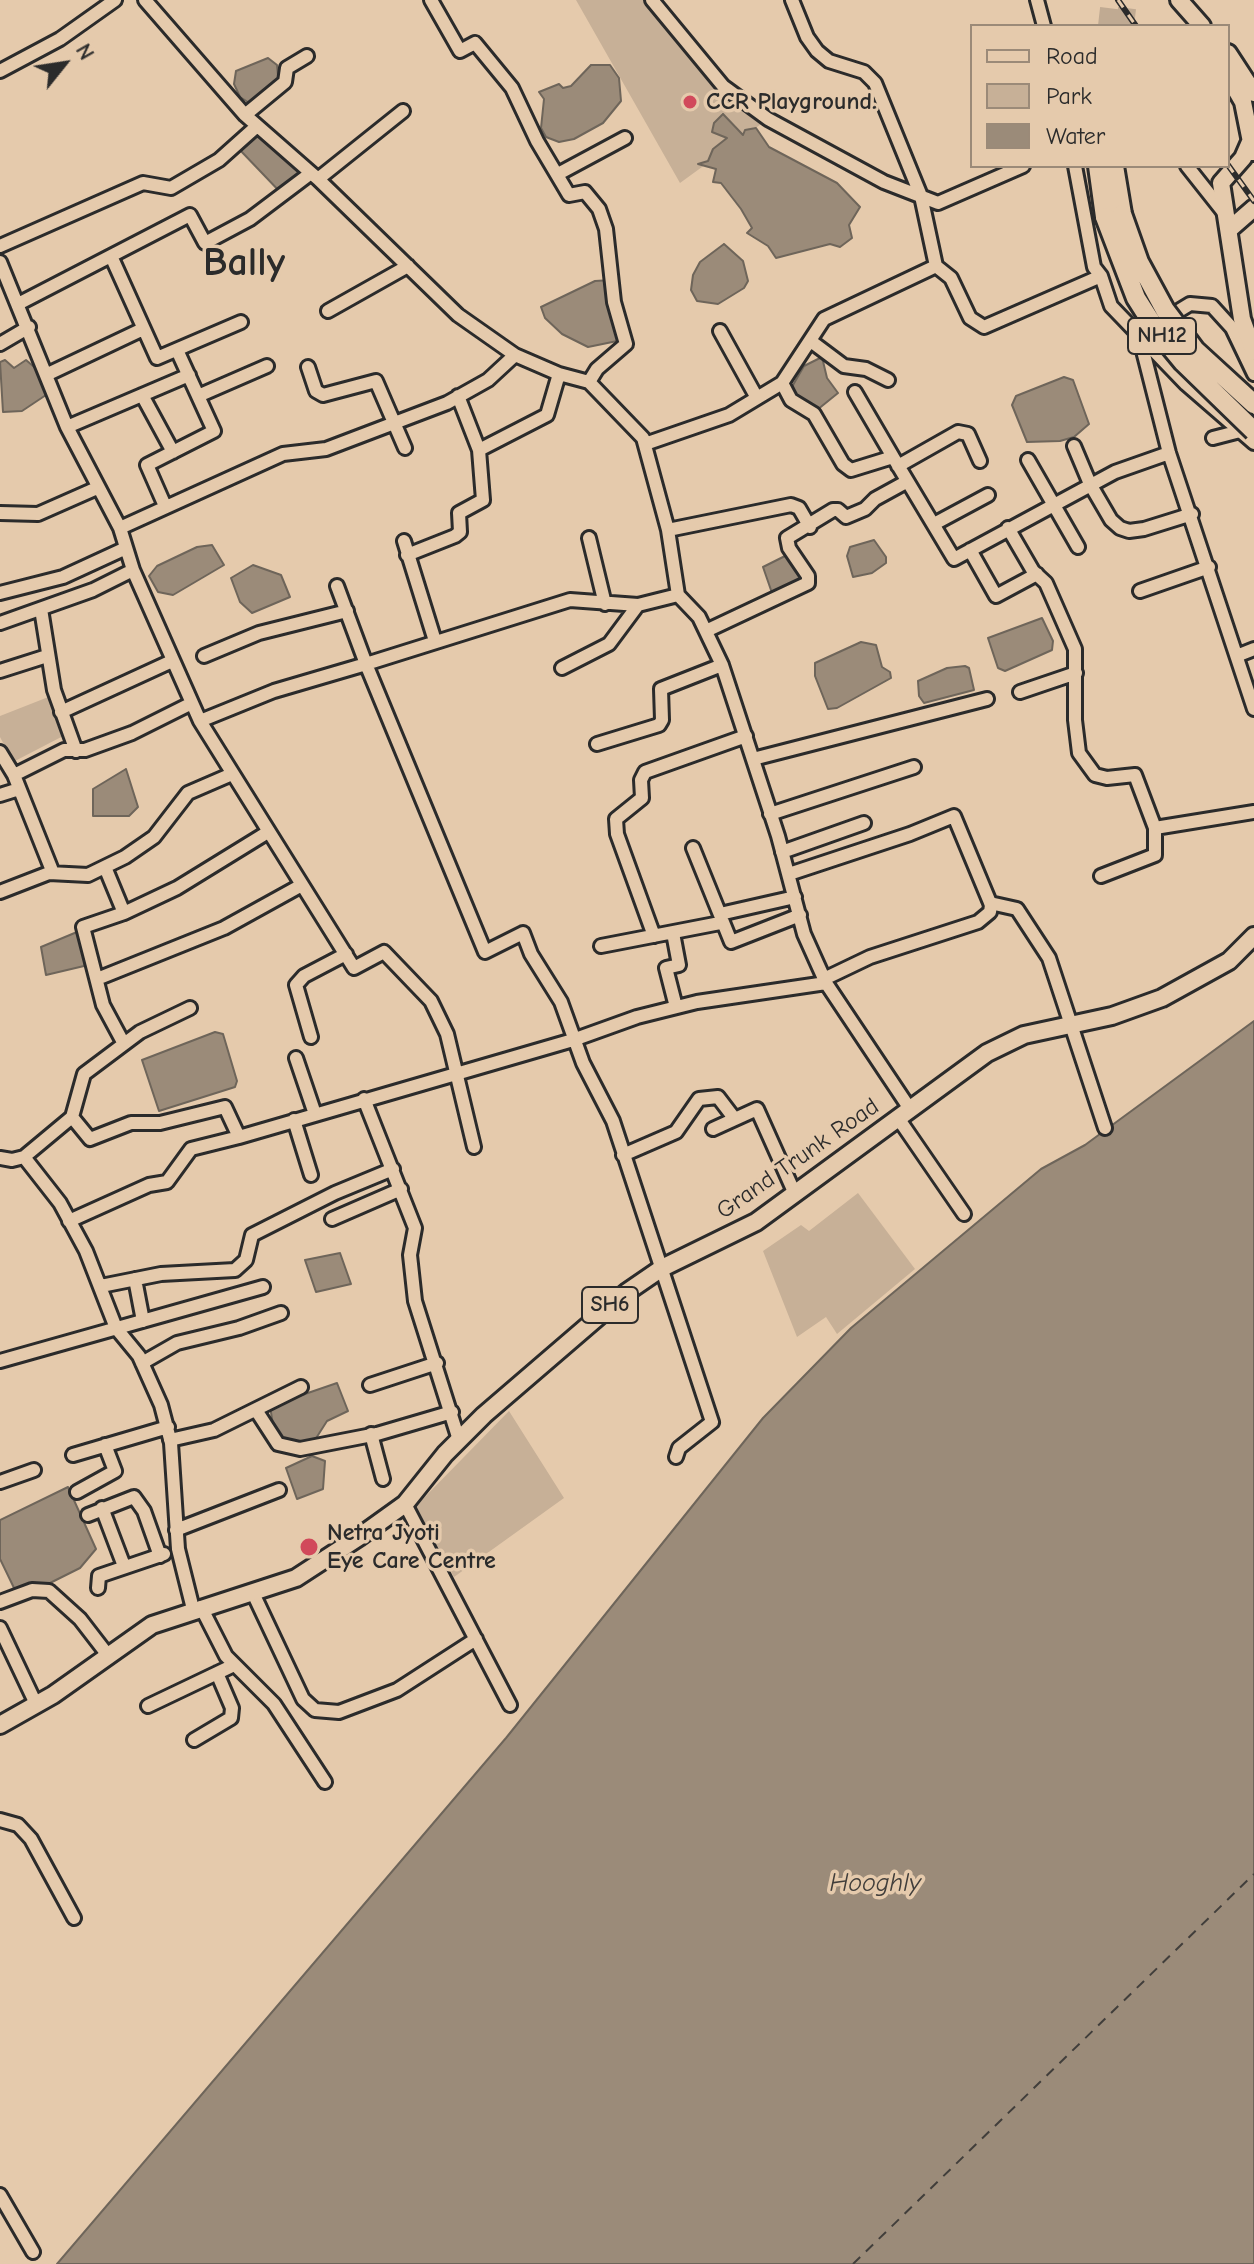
<!DOCTYPE html>
<style>
body{margin:0}
#map{position:relative;width:1254px;height:2264px;overflow:hidden;background:#e5caac;font-family:"Comic Neue",sans-serif}
canvas{display:block}
.legend{position:absolute;left:970px;top:24px;width:260px;height:144px;box-sizing:border-box;background:#e5caac;border:2px solid #9b8a78;margin:0;padding:10px 14px;list-style:none;font-size:24px;color:#2b2b2b}
.legend li{display:flex;align-items:center;gap:16px;height:40px}
.legend b{width:40px;border:2px solid #9b8a78}
.north{position:absolute;left:24px;top:24px;width:80px;height:80px;-webkit-text-stroke:6px #e5caac;paint-order:stroke;rotate:60deg;font-size:22px;font-weight:700;line-height:32px;text-align:center;color:#2b2b2b}
.north::after{content:'';display:block;margin:auto;width:28px;height:36px;background:#2b2b2b;clip-path:polygon(50% 0,100% 100%,50% 72%,0 100%)}
</style>
<div id="map">
<canvas width="1254" height="2264"></canvas>
<ul class="legend">
<li><b style="height:10px;background:#e5caac"></b>Road</li>
<li><b style="height:22px;background:#c7b097"></b>Park</li>
<li><b style="height:22px;background:#9b8b79"></b>Water</li>
</ul>
<div class="north">N</div>
</div>
<script>
const ctx = document.querySelector('canvas').getContext('2d');
ctx.lineJoin = 'round';
function fill(path, color) { ctx.fillStyle = color; ctx.fill(path, 'evenodd'); }
const toPath = rows => new Path2D(rows.map(r => 'M' + r).join(''));
function stroke(path, color, width, dash) { ctx.strokeStyle = color; ctx.lineWidth = width; ctx.lineCap = dash ? 'butt' : 'round'; ctx.setLineDash(dash || []); ctx.stroke(path); }
function write(font, color, halo, rows, align = 'center') {
  ctx.font = font + ' "Comic Neue",sans-serif'; ctx.lineWidth = 7; ctx.setLineDash([]); ctx.textBaseline = 'middle'; ctx.strokeStyle = halo; ctx.fillStyle = color; for (const [text, x, y, turn = 0] of rows) {
    ctx.save(); ctx.translate(x, y); ctx.rotate((+turn || 0) * Math.PI / 180); ctx.textAlign = isNaN(turn) ? turn : align; if (halo) ctx.strokeText(text, 0, 0); ctx.fillText(text, 0, 0); ctx.restore();
  }
}
const green = toPath([
 [576,0,652,0,723,86,768,119,680,183],
 [56,694,67,734,13,762,0,737,0,716],
 [858,1193,915,1269,837,1334,826,1317,797,1337,763,1251,801,1225,809,1231],
 [509,1411,564,1498,454,1577,415,1507]
]);
const water = toPath([
 [268,58,277,65,279,86,254,106,240,97,234,84,236,71,268,58],
 [591,65,610,65,619,78,621,101,603,123,574,139,559,142,546,137,541,128,544,99,539,92,559,84,563,88,571,86,591,65],
 [723,114,743,135,745,130,756,128,769,147,837,183,860,207,849,225,852,238,840,247,830,244,776,258,768,246,747,233,752,228,741,209,721,183,713,182,716,169,698,164,708,161,713,149,727,138,712,132,714,123,723,114],
 [258,133,298,168,301,175,283,195,239,149,258,133],
 [724,244,743,261,748,281,744,288,718,304,697,301,691,290,693,275,700,262,724,244],
 [611,280,627,339,588,347,562,334,545,318,541,307,595,281,611,280],
 [822,357,827,378,838,393,817,410,794,399,793,385,804,366,822,357],
 [5,360,14,368,26,360,40,372,46,395,22,411,3,412,0,362,5,360],
 [1064,377,1073,380,1089,424,1074,437,1060,441,1027,442,1012,405,1016,396,1064,377],
 [874,540,886,557,886,563,872,573,853,577,847,556,850,547,874,540],
 [212,545,224,565,173,595,158,592,149,576,157,566,197,547,212,545],
 [793,552,805,584,790,593,772,593,763,567,793,552],
 [253,565,281,575,290,597,252,613,240,602,231,578,253,565],
 [1042,618,1053,641,1052,650,1005,671,998,668,988,638,1042,618],
 [861,642,876,645,882,667,890,672,891,678,837,708,828,709,815,676,815,663,861,642],
 [965,666,969,668,974,690,924,703,919,696,918,681,947,668,965,666],
 [126,769,138,807,129,816,93,816,93,789,126,769],
 [77,932,89,948,84,966,46,975,41,947,77,932],
 [1254,1021,1254,2264,57,2264,506,1738,763,1418,851,1328,1041,1169,1085,1145,1254,1021],
 [215,1032,223,1034,237,1081,235,1087,159,1111,142,1060,215,1032],
 [340,1253,351,1284,316,1292,305,1260,340,1253],
 [337,1383,348,1411,327,1421,313,1443,292,1454,276,1444,270,1406,337,1383],
 [312,1456,325,1461,323,1489,297,1499,286,1468,312,1456],
 [68,1487,96,1549,80,1568,28,1594,15,1590,0,1559,0,1520,68,1487]
]);
const ferry = toPath([
 [853,2264,1254,1874]
]);
const highwayTunnel = toPath([
 [1107,26,1110,0],
 [1125,26,1128,0]
]);
const minor = toPath([
 [145,0,245,115,318,179,458,315,515,355,559,374,589,382,643,438,668,530,678,595,699,617,722,665,778,836,804,934,826,983,910,1109],
 [431,0,460,51,475,43,512,88,537,141,569,195,585,192,599,209,606,229,614,302,626,344,597,369,589,382],
 [652,0,723,86,768,119,884,182,938,203,1023,166],
 [792,0,807,37,817,51,829,61,864,72,875,83,921,196,936,266],
 [1037,0,1044,26],
 [0,71,60,39,115,0],
 [245,115,285,82,287,68,307,56],
 [1075,166,1094,267,1101,276,1111,306,1186,384,1254,443],
 [1187,166,1225,214],
 [558,174,625,138],
 [318,179,403,111],
 [0,246,143,183,171,188,219,160,257,126],
 [111,256,157,358,241,322],
 [0,262,67,427,120,528,133,570,200,721,354,968,384,952,431,1001,447,1034,474,1147],
 [18,304,190,215,205,243,250,219,311,173],
 [328,311,408,266],
 [720,331,757,398],
 [812,342,844,366,866,369,888,380],
 [0,344,29,327],
 [308,367,316,391,323,395,376,381,405,448],
 [48,374,143,329],
 [1254,374,1232,328,1212,306,1190,304,1139,335,1169,453,1254,709],
 [782,383,791,400,814,414,843,464,851,470,893,457,954,559,1115,472,1169,453],
 [855,392,893,457],
 [142,395,173,452],
 [198,396,267,366],
 [67,427,189,375],
 [1213,438,1240,431],
 [645,444,729,415,782,383,824,319,936,266,951,278,970,318,984,327,1101,276],
 [1074,446,1090,484,1111,520,1120,528,1129,531,1144,529,1192,514],
 [479,450,547,415,559,374],
 [1028,460,1078,547],
 [898,466,958,432,968,434,980,461],
 [165,506,147,465,214,431,177,350],
 [0,513,38,514,97,488],
 [934,524,988,495],
 [120,528,283,454,326,449,447,403,488,380,515,355],
 [1008,528,1033,571,1046,583,1075,649,1075,720,1079,753,1095,775,1107,778,1135,775,1155,828,1254,812],
 [668,530,791,505,799,508,810,527],
 [589,538,605,604],
 [404,541,435,641],
 [970,550,996,596,1037,574],
 [407,555,455,536,460,532,459,513,483,500,479,450,458,396],
 [1140,591,1209,567],
 [0,593,63,577,126,548],
 [41,609,54,690,76,751],
 [0,623,93,590,133,570],
 [706,631,808,583,808,576,789,548,787,538,833,510,838,510,846,517,865,509,875,499,906,482],
 [1239,655,1254,649],
 [204,656,259,633,347,611],
 [562,668,609,644,638,605],
 [0,671,47,656],
 [1020,692,1076,673],
 [61,712,172,661],
 [200,721,274,691,366,664,337,586],
 [597,744,659,725,662,720,661,689,722,665],
 [0,752,14,775,53,873],
 [753,759,987,699],
 [14,775,64,750,85,750,132,733,192,703],
 [0,795,19,789],
 [770,814,914,767],
 [693,848,731,942,800,915],
 [782,852,864,823],
 [105,867,124,913,83,927,103,1005,124,1044],
 [789,874,910,834,954,816,991,905,990,912,978,922,870,957,824,979],
 [1101,876,1155,855,1155,828],
 [0,892,49,873,88,875,125,857,154,837,188,793,232,774],
 [990,903,1017,909,1049,958,1105,1128],
 [124,913,177,888,268,832],
 [720,914,795,897],
 [673,933,679,965,666,968,676,1007],
 [654,936,617,834,616,819,642,798,641,780,645,772,746,736],
 [601,946,720,923],
 [97,979,224,928,300,886],
 [311,1037,296,985,304,976,346,954],
 [296,1058,315,1114],
 [364,1099,415,1228,410,1255,415,1301,459,1440],
 [72,1117,90,1139,131,1123,160,1123,225,1107,239,1137,573,1040,637,1017,697,1002,826,983],
 [898,1118,964,1214],
 [294,1120,311,1175],
 [713,1129,757,1109,795,1194],
 [623,1155,676,1132,699,1099,718,1097,734,1118],
 [24,1157,72,1117,84,1074,140,1032,190,1008],
 [0,1158,12,1160,24,1157,60,1203,86,1251,116,1328,139,1356,161,1405,171,1443,178,1549,193,1609],
 [332,1219,401,1189],
 [69,1221,149,1185,167,1182,191,1149,239,1137],
 [135,1279,143,1321],
 [101,1286,161,1274,235,1270,246,1260,252,1235,335,1193,393,1169],
 [0,1361,263,1287],
 [142,1363,177,1343,239,1328,281,1313],
 [370,1385,437,1363],
 [256,1410,278,1444,300,1449,377,1434,452,1412],
 [371,1434,383,1479],
 [170,1440,214,1430,301,1387],
 [73,1455,168,1427],
 [676,1457,679,1448,712,1422,613,1121,583,1063,561,1002,531,954,523,933,485,952,366,664,570,600,638,605,678,595],
 [0,1482,34,1470],
 [77,1492,115,1471,105,1445],
 [405,1504,510,1705],
 [102,1508,124,1566],
 [88,1515,134,1497,144,1511,160,1556],
 [176,1530,279,1490],
 [98,1588,99,1576,164,1554],
 [253,1593,303,1699,315,1710,339,1712,397,1690,476,1639],
 [0,1602,32,1590,49,1591,80,1619,107,1654],
 [201,1607,226,1656,274,1704,325,1782],
 [0,1628,36,1704],
 [148,1706,234,1665],
 [194,1740,231,1718,232,1708,217,1673],
 [0,1820,18,1825,31,1839,74,1918],
 [0,2195,33,2252]
]);
const major = toPath([
 [1179,0,1202,26],
 [1228,53,1254,93],
 [1228,76,1243,102,1253,152],
 [1250,142,1243,158,1221,183,1242,319,1254,352],
 [1231,228,1254,208],
 [0,1725,53,1695,152,1625,296,1578,359,1537,405,1504,445,1454,484,1415,627,1292,662,1268,756,1222,987,1053,1024,1035,1112,1016,1162,998,1229,961,1254,936]
]);
const highway = toPath([
 [1098,166,1105,217],
 [1114,166,1122,214]
]);
const rail = toPath([
 [1118,0,1136,26],
 [1228,165,1254,201]
]);
const highwayBridge = toPath([
 [1122,214,1139,262,1165,310,1195,350,1254,404],
 [1105,217,1136,298,1155,328,1183,362,1254,431]
]);
const markers = [
 [690,102,8,"#d1495b"],
 [309,1547,10,"#d1495b"]
];
const shields = [
 [1162,336,68],
 [610,1305,56]
];
const shieldNames = [
 ["NH12",1162,336],
 ["SH6",610,1305]
];
const poiNames = [
 ["CCR Playground.",706,102],
 ["Netra Jyoti",327,1533],
 ["Eye Care Centre",327,1561]
];
const streetNames = [
 ["Grand Trunk Road",798,1159,-35]
];
const waterNames = [
 ["Hooghly",875,1884]
];
const townNames = [
 ["Bally",244,264]
];
fill(green, '#c7b097');
fill(water, '#9b8b79');
stroke(water, '#6e655a', 2);
stroke(ferry, '#413e3b', 2, [10, 8]);
stroke(highwayTunnel, '#c0aa92', 18, [18, 9]);
stroke(minor, '#2b2b2b', 18);
stroke(major, '#2b2b2b', 22);
stroke(highway, '#2b2b2b', 24);
stroke(minor, '#e5caac', 12);
stroke(major, '#e5caac', 16);
stroke(highway, '#e5caac', 18);
stroke(rail, '#2b2b2b', 6);
stroke(rail, '#e5caac', 3, [9]);
stroke(highwayBridge, '#2b2b2b', 24, []);
stroke(highwayBridge, '#e5caac', 18);
for (const [x, y, r, color] of markers) { const dot = new Path2D(); dot.arc(x, y, r, 0, 2 * Math.PI); ctx.fillStyle = color; ctx.fill(dot); stroke(dot, '#e5caac', 3); }
for (const [x, y, w] of shields) { const box = new Path2D(); box.roundRect(x - w / 2, y - 18, w, 36, 6); ctx.fillStyle = '#e5caac'; ctx.fill(box); stroke(box, '#2b2b2b', 2); }
write('bold 22px', '#2b2b2b', null, shieldNames);
write('bold 24px', '#2b2b2b', '#e5caac', poiNames, 'left');
write('24px', '#2b2b2b', '#e5caac', streetNames);
write('italic 26px', '#413e3b', '#e5caac', waterNames);
write('bold 40px', '#2b2b2b', '#e5caac', townNames);
</script>
